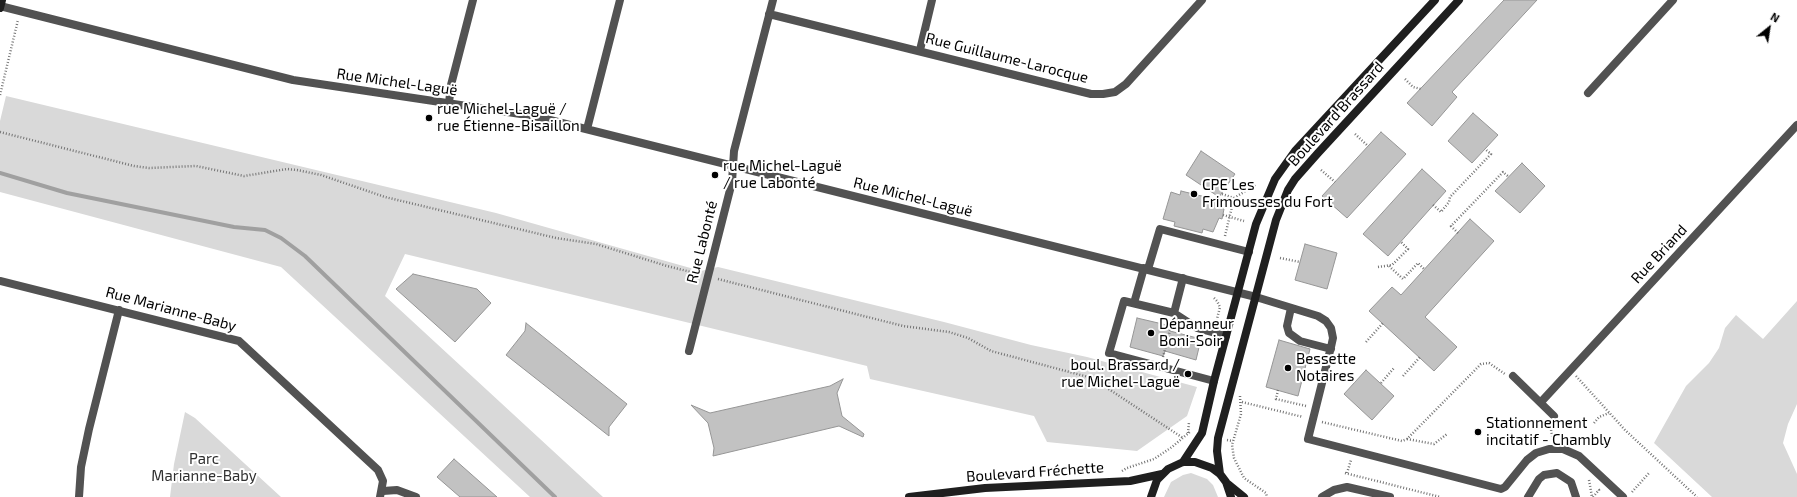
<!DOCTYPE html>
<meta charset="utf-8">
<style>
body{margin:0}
#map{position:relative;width:1797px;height:497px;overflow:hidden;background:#fff;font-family:"Exo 2",sans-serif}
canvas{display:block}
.north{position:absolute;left:1749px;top:8px;width:40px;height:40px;-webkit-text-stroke:3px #fff;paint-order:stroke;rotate:30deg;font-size:11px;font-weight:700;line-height:16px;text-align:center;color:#000}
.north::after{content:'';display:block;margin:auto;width:14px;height:18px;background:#000;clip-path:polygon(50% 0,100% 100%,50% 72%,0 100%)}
</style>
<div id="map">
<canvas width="1797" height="497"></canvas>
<div class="north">N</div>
</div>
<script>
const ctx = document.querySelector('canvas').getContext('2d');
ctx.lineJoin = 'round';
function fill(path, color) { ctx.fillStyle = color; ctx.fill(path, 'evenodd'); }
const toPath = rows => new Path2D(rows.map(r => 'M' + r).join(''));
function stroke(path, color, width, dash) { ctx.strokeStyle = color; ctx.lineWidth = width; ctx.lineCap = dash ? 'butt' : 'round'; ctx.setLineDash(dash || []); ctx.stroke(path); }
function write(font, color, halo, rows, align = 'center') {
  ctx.font = font + ' "Exo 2",sans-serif'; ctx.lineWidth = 4; ctx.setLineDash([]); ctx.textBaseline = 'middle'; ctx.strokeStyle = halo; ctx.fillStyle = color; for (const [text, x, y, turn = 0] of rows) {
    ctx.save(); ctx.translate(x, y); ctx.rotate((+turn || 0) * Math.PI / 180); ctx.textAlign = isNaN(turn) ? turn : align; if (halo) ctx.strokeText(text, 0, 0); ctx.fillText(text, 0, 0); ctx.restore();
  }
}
const green = toPath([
 [6,96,496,213,701,271,718,267,944,322,1031,345,1087,357,1197,387,1187,416,1137,451,1047,442,1034,416,870,379,867,366,405,254,385,296,603,497,530,497,281,267,0,192,0,121],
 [1797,301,1797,404,1788,424,1783,443,1797,474,1797,497,1712,497,1654,443,1686,386,1709,363,1719,348,1725,328,1736,315,1763,339],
 [185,412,195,418,281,497,170,497,174,464],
 [1191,473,1207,479,1213,485,1218,497,1164,497,1171,482,1183,475]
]);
const stream = toPath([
 [0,173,67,193,234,227,265,230,281,238,305,256,555,497]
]);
const building = toPath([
 [1504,0,1537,0,1452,92,1457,97,1432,126,1407,103,1504,0],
 [1473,113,1498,135,1472,163,1448,141,1473,113],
 [1381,132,1406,154,1347,218,1322,196,1381,132],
 [1201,151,1235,174,1219,197,1186,175,1201,151],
 [1522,163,1545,186,1520,213,1495,191,1522,163],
 [1422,169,1446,191,1388,256,1363,234,1422,169],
 [1181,191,1218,200,1216,202,1222,203,1221,208,1224,209,1222,219,1219,218,1213,232,1203,229,1202,233,1174,226,1175,222,1163,219,1171,192,1180,195,1181,191],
 [1470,219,1494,241,1425,317,1457,347,1434,371,1369,311,1392,287,1401,295,1470,219],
 [1305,244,1337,253,1327,289,1295,280,1305,244],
 [413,274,477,289,491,303,455,342,396,289,413,274],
 [1137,318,1171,326,1170,331,1201,339,1196,360,1165,351,1163,356,1130,347,1137,318],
 [526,323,627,404,609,427,609,436,506,355,525,331,526,323],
 [1279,340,1310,349,1298,396,1266,387,1279,340],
 [1366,370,1394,396,1372,420,1344,394,1366,370],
 [843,379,837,393,842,416,864,434,863,437,839,426,713,456,714,448,708,423,691,405,710,413,830,386,843,379],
 [454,459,497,497,460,497,437,477,454,459]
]);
const path = toPath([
 [1405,79,1413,87,1421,89],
 [0,95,18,20],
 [0,132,134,166,149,168,196,166,244,176,287,169,297,170,321,175,385,197,556,238,596,244,667,266,699,274],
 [1355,134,1368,146],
 [1321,170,1335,182],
 [1222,194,1234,198],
 [1433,205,1441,212,1449,202,1450,197,1491,154,1485,149],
 [1223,215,1244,221],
 [1458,233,1451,226,1503,172,1509,177],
 [1225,236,1234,198,1257,184],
 [1280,258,1300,262],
 [1389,266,1403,279,1418,263,1424,269],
 [1378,267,1392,265,1408,249,1401,242],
 [718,279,903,326,949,332,968,338,991,351,1092,378,1183,438],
 [1214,298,1217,301,1220,307,1216,323],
 [1366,342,1383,323],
 [1163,357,1172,323],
 [1403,376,1420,357],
 [1576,376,1625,430,1697,497],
 [1381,383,1394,368],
 [1278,390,1276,399,1306,406],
 [1240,396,1241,414,1232,445,1234,458,1244,478,1266,493,1267,497],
 [1242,402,1303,417],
 [1322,422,1402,441,1407,439,1481,364,1489,363,1505,374],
 [1594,423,1599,417,1609,413],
 [1550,424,1553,441],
 [1188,433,1189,422],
 [1407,439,1434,444,1447,434],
 [1227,440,1233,441],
 [1122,471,1127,468,1154,459,1172,447,1191,431],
 [1345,473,1440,497],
 [1347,473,1351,460],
 [1589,480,1592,497],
 [1632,492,1649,473],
 [1593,497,1599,490,1598,489]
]);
const lane = toPath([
 [1148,269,1160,229,1249,252],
 [1256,297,1318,316,1326,321,1331,328,1333,338,1331,347,1308,439,1501,489,1505,487,1527,460,1536,453,1549,449,1563,449,1579,456,1623,497],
 [1134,303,1144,268],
 [1291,308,1287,326,1289,333,1300,341,1331,349],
 [1174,313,1183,278],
 [1513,376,1554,416],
 [1214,381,1109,353,1124,301,1174,313,1197,328,1226,336],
 [383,491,397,490,416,497],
 [1322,497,1334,490,1347,487,1390,497],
 [1528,497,1539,479,1544,475,1557,473,1571,482,1576,497]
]);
const street = toPath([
 [0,6,293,80,534,116,1256,297],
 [769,14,1091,94,1103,94,1115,92,1126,84,1202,0],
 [920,50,932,0],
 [1588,93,1673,0],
 [449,103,451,85,473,0],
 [587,129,620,0],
 [0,281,239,341,378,470,383,481,380,497],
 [689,351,732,182,734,151,773,0],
 [1541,402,1797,125],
 [79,497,81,467,89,429,119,310]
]);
const secondary = toPath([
 [0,8,2,0],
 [1183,462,1202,433,1214,381,1256,224,1275,179,1295,151,1435,0],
 [1220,474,1217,451,1218,438,1276,220,1288,190,1295,179,1318,153,1459,0],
 [1228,484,1244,497],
 [909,497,985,488,1130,481,1162,474],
 [1151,497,1157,480,1168,469,1183,462,1195,462,1212,468,1220,474,1226,482,1231,497]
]);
const markers = [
 [429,118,4,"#000"],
 [715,175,4,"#000"],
 [1194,194,4,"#000"],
 [1151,333,4,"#000"],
 [1288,368,4,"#000"],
 [1188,374,4,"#000"],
 [1478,432,4,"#000"]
];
const streetNames = [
 ["Rue Guillaume-Larocque",1007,58,14],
 ["Rue Michel-Laguë",397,82,8],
 ["Boulevard Brassard",1336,114,-48],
 ["Rue Michel-Laguë",913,197,14],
 ["Rue Labonté",702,242,-76],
 ["Rue Briand",1659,254,-47],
 ["Rue Marianne-Baby",171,309,15],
 ["Boulevard Fréchette",1035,472,-4]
];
const poiNames = [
 ["rue Michel-Laguë /",437,109],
 ["rue Étienne-Bisaillon",437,126],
 ["rue Michel-Laguë",723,166],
 ["/ rue Labonté",723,183],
 ["CPE Les",1202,185],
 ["Frimousses du Fort",1202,202],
 ["Dépanneur",1159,324],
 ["Boni-Soir",1159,341],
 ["Bessette",1296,359],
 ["Notaires",1296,376],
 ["boul. Brassard /",1180,365,"right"],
 ["rue Michel-Laguë",1180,382,"right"],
 ["Stationnement",1486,423],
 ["incitatif - Chambly",1486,440]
];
const parkNames = [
 ["Parc",204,459],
 ["Marianne-Baby",204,476]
];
fill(green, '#d9d9d9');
stroke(stream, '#a0a0a0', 4);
fill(building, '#c2c2c2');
stroke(building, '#969696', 1);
stroke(path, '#747474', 2.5, [1, 2]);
stroke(lane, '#525252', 8);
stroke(street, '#525252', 8);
stroke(secondary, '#1f1f1f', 8);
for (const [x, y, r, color] of markers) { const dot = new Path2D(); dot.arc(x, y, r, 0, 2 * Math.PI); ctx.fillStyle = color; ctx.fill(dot); stroke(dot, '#fff', 1.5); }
write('15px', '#000', '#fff', streetNames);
write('15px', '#000', '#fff', poiNames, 'left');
write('15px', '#303030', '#fff', parkNames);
</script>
